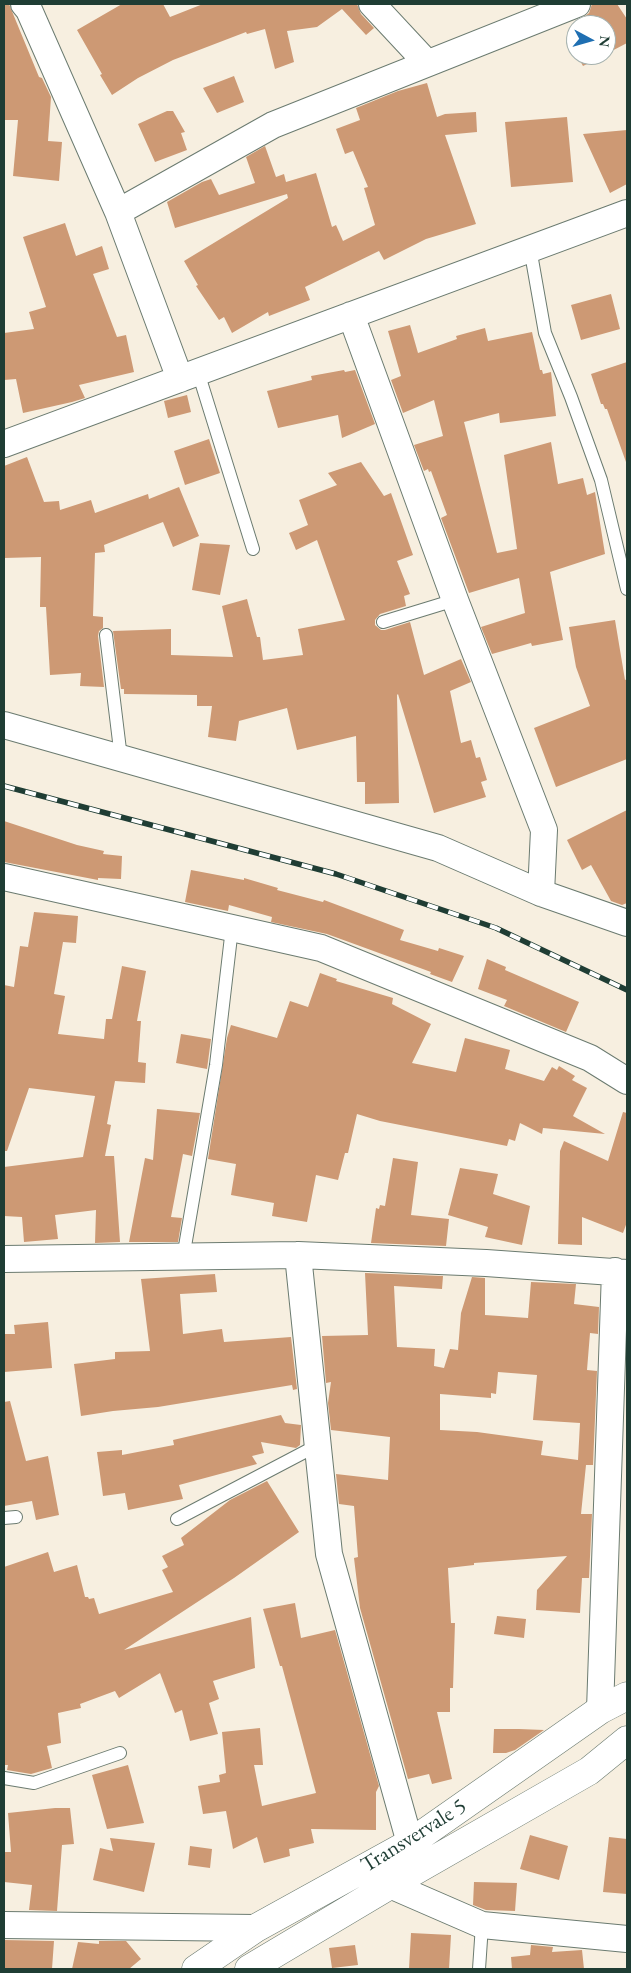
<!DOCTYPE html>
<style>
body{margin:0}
#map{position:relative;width:631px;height:1973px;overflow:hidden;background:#f7efe0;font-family:"EB Garamond",serif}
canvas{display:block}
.frame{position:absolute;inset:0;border:5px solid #1f3d34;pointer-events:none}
.north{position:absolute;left:566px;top:15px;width:50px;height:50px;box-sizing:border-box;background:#fff;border:1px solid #a5b1ae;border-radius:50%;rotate:96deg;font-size:14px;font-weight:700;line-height:20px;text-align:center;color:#1f3d34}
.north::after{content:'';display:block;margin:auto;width:18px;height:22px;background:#1f6fb2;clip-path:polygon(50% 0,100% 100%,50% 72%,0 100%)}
</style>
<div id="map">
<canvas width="631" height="1973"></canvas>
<div class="frame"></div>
<div class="north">N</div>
</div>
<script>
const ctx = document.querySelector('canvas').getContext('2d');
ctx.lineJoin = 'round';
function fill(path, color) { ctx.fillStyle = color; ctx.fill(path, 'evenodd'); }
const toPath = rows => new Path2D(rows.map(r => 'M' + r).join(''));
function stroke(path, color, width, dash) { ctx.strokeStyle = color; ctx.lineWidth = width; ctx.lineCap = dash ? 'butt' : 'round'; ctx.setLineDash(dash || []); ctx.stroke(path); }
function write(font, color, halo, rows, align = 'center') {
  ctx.font = font + ' "EB Garamond",serif'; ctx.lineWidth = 4; ctx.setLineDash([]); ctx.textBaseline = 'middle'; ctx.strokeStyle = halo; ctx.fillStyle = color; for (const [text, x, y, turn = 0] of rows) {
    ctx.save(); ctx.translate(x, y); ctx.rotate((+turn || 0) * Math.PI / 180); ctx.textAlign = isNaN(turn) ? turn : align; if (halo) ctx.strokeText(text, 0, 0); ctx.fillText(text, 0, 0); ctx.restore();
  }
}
const building = toPath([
 [4,4,9,4,39,77,42,78,51,97,48,141,62,142,59,181,13,176,18,120,4,120],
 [122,4,163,4,170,17,203,4,357,4,361,14,374,28,366,35,342,9,317,27,287,31,294,62,275,69,265,29,247,34,246,32,173,60,138,78,112,95,100,75,102,74,77,30],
 [592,4,617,4,627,19,627,43,606,54,606,25,584,25,581,19,589,13],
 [577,55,605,55,583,66],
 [234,76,244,102,217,113,203,88],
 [427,83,437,117,445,114,476,112,477,132,445,135,476,224,426,239,384,260,379,251,305,287,310,300,269,316,268,312,232,333,224,317,219,320,196,286,198,285,184,261,288,198,287,194,175,228,167,202,202,182,211,179,219,195,255,183,246,157,265,146,276,177,284,174,286,182,316,173,332,227,336,225,343,241,375,225,364,188,368,187,353,151,345,154,336,129,360,120,356,108,398,91],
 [167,111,173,111,185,132,181,133,187,150,155,162,138,124],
 [567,117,573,182,511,187,505,122],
 [627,130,627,184,610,193,583,134],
 [65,223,76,256,102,246,109,269,93,274,117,337,126,335,134,372,79,385,85,398,72,402,23,413,16,379,4,380,4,333,34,329,29,312,46,307,23,237],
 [611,294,620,329,581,340,571,305],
 [410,325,418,353,457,339,456,336,485,328,488,341,532,332,540,370,542,370,543,374,551,372,556,416,500,423,499,413,464,422,497,553,517,549,504,455,551,442,558,484,583,478,587,495,595,492,605,554,550,572,563,640,532,646,531,643,492,654,481,627,525,613,519,578,469,593,441,518,447,515,431,471,429,472,428,469,424,471,414,445,443,436,434,400,403,413,391,380,401,376,388,331],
 [627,362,627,462,626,462,607,409,605,409,603,404,601,404,591,374],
 [344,370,345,372,355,370,375,424,342,438,338,415,278,428,267,391,312,380,311,376],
 [187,395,191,412,168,418,164,401],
 [209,439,220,473,185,485,174,451],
 [27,457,44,502,59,501,60,510,91,500,95,513,148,494,149,499,179,487,199,536,173,547,163,522,104,545,105,552,95,553,93,616,103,617,103,628,99,631,98,636,104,687,80,686,81,673,50,675,46,607,40,607,41,557,4,558,4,466],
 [361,462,384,496,391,493,413,555,397,561,410,594,404,596,406,606,380,614,375,620,375,625,381,630,385,630,410,622,424,675,461,659,471,682,450,691,461,743,471,740,476,758,480,757,487,780,481,782,486,797,434,813,398,694,397,695,399,803,365,804,365,782,357,782,356,736,297,750,287,708,239,721,236,741,208,737,212,706,197,706,197,695,124,694,124,689,121,689,113,631,171,629,171,655,233,657,222,606,247,599,257,637,260,637,263,660,303,655,298,629,345,620,317,540,296,550,289,533,308,525,299,500,337,485,328,473],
 [200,543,230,545,220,595,192,590],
 [615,620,625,680,627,679,627,759,556,787,534,728,590,706,576,667,569,627],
 [627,810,627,903,622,905,611,901,591,865,582,870,567,840],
 [4,821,77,845,104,851,103,854,122,856,121,879,98,878,98,880,4,862],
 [191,870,244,880,244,878,278,888,277,890,323,902,324,900,404,930,400,940,438,951,439,948,464,956,452,982,430,974,431,972,327,934,271,922,272,917,229,905,228,911,185,902],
 [34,912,78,916,76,943,63,942,54,994,65,996,58,1034,104,1039,106,1019,112,1019,122,966,146,971,137,1021,141,1021,138,1062,146,1063,145,1083,115,1081,107,1124,111,1125,105,1156,114,1156,120,1242,95,1243,96,1210,55,1215,58,1239,24,1242,22,1217,4,1216,4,1167,83,1157,95,1096,29,1088,7,1151,4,1151,4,985,14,987,20,946,28,947],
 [487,959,506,967,505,970,579,1002,566,1032,504,1006,507,1000,478,989],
 [320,973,337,979,336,981,393,998,392,1004,431,1024,412,1063,456,1072,465,1038,510,1050,505,1069,544,1081,552,1067,557,1070,559,1066,575,1076,572,1080,587,1088,573,1116,605,1134,543,1128,542,1134,520,1123,515,1141,509,1139,507,1146,380,1121,357,1114,348,1153,345,1153,338,1180,316,1175,307,1222,272,1216,274,1203,231,1195,236,1164,208,1159,227,1038,231,1025,277,1038,290,1001,308,1007],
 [181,1034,211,1039,207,1069,176,1063],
 [157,1109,200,1113,192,1156,183,1154,171,1217,182,1218,178,1242,129,1242,145,1158,153,1160],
 [623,1112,627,1113,627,1222,623,1233,582,1217,582,1245,558,1244,560,1151,564,1141,608,1161],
 [393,1158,418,1162,411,1215,449,1219,446,1246,371,1243,376,1208,379,1209,380,1205,385,1206],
 [460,1168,498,1174,493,1194,530,1206,522,1245,485,1237,488,1227,448,1215],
 [365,1273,443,1276,442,1289,394,1286,397,1347,435,1349,434,1366,444,1368,450,1349,458,1350,461,1313,472,1277,485,1278,485,1315,528,1318,531,1282,576,1284,574,1304,599,1307,598,1334,590,1333,587,1370,597,1371,593,1465,586,1465,581,1514,592,1514,589,1578,582,1578,580,1613,536,1610,537,1590,567,1556,474,1563,474,1565,448,1568,451,1623,455,1623,453,1688,450,1688,450,1712,437,1712,452,1779,432,1784,429,1774,408,1779,360,1608,354,1558,358,1557,354,1506,339,1504,336,1474,388,1480,390,1437,331,1430,328,1403,331,1382,326,1383,322,1336,368,1335],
 [498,1372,537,1375,533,1420,580,1423,578,1460,541,1455,543,1441,477,1432,440,1430,440,1394,491,1398,491,1393,496,1394],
 [215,1274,217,1292,180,1294,183,1334,222,1329,224,1342,291,1337,297,1389,293,1390,292,1385,158,1407,113,1411,81,1416,74,1364,115,1359,115,1352,150,1351,141,1279],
 [48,1322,52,1368,4,1372,4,1334,15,1334,14,1325],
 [10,1401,26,1461,48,1456,59,1515,36,1520,32,1501,4,1506,4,1402],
 [281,1415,285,1423,301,1425,300,1445,296,1448,261,1442,264,1453,252,1456,257,1464,179,1485,183,1499,128,1510,125,1493,103,1496,97,1452,122,1450,122,1455,174,1445,173,1440],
 [267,1481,299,1532,234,1578,124,1650,251,1617,255,1668,213,1681,219,1699,209,1703,218,1734,190,1741,182,1710,175,1713,160,1673,119,1698,115,1691,80,1704,81,1708,58,1713,61,1743,47,1746,52,1768,31,1774,7,1770,8,1765,4,1765,4,1567,48,1552,54,1572,77,1565,85,1597,88,1597,89,1599,94,1598,99,1614,173,1592,162,1570,168,1567,162,1556,184,1545,181,1538,230,1500],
 [295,1603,301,1638,335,1630,379,1786,376,1792,376,1830,311,1829,314,1843,289,1849,290,1856,264,1863,257,1837,233,1849,226,1811,203,1814,198,1786,220,1782,219,1775,226,1773,222,1732,260,1728,263,1765,254,1765,262,1806,316,1793,282,1666,280,1666,263,1609],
 [497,1616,526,1619,524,1638,494,1634],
 [494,1729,519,1729,544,1730,515,1750,506,1753,493,1753],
 [128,1765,144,1823,107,1829,92,1775],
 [55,1808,70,1808,74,1844,62,1845,57,1911,29,1910,32,1885,4,1882,4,1852,11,1852,8,1813],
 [530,1835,568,1846,559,1880,520,1869],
 [609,1837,627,1839,627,1894,603,1892],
 [110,1838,155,1843,144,1892,93,1880,100,1848,113,1851],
 [190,1846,212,1849,210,1868,188,1865],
 [474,1882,517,1883,515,1911,486,1910,473,1905],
 [411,1933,451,1935,449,1969,409,1969],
 [4,1940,54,1941,52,1969,4,1969],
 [99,1941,126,1941,141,1959,129,1969,72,1969,78,1942,99,1944],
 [355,1945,358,1965,332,1968,329,1948],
 [531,1945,553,1947,552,1952,582,1950,584,1969,512,1969,511,1957,530,1955]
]);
const service = toPath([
 [530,248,545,333,571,397,601,480,627,589],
 [198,372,253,549],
 [383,622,455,600],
 [106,635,121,758],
 [183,1258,216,1065,232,928],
 [4,1518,16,1517],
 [177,1519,318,1445],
 [4,1778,34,1783,120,1753],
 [479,1969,482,1925]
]);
const minor = toPath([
 [24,4,29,10,118,212,180,379],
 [372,4,427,63],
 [118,212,273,125,577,4],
 [351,315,455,600,544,830,541,893],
 [4,444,627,213],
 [4,725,438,848,541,893,627,923],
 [4,877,321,948,590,1058,627,1081],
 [298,1255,329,1554,410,1843],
 [4,1259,298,1255,486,1263,627,1273],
 [600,1710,615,1271],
 [390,1885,482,1925,627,1939],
 [4,1925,256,1928]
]);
const secondary = toPath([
 [196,1969,256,1928,410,1843,600,1710,627,1696],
 [249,1969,390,1885,589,1771,627,1740]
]);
const rail = toPath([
 [4,786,336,874,496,928,627,990]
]);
const streetNames = [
 ["Transvervale 5",414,1836,-32]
];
fill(building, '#cd9974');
stroke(service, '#6b7b70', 14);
stroke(minor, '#6b7b70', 28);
stroke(secondary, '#6b7b70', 29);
stroke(service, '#fff', 12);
stroke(minor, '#fff', 26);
stroke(secondary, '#fff', 28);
stroke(rail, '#1f3d34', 5.5);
stroke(rail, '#fff', 4, [11]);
write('22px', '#1f3d34', '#fff', streetNames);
</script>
